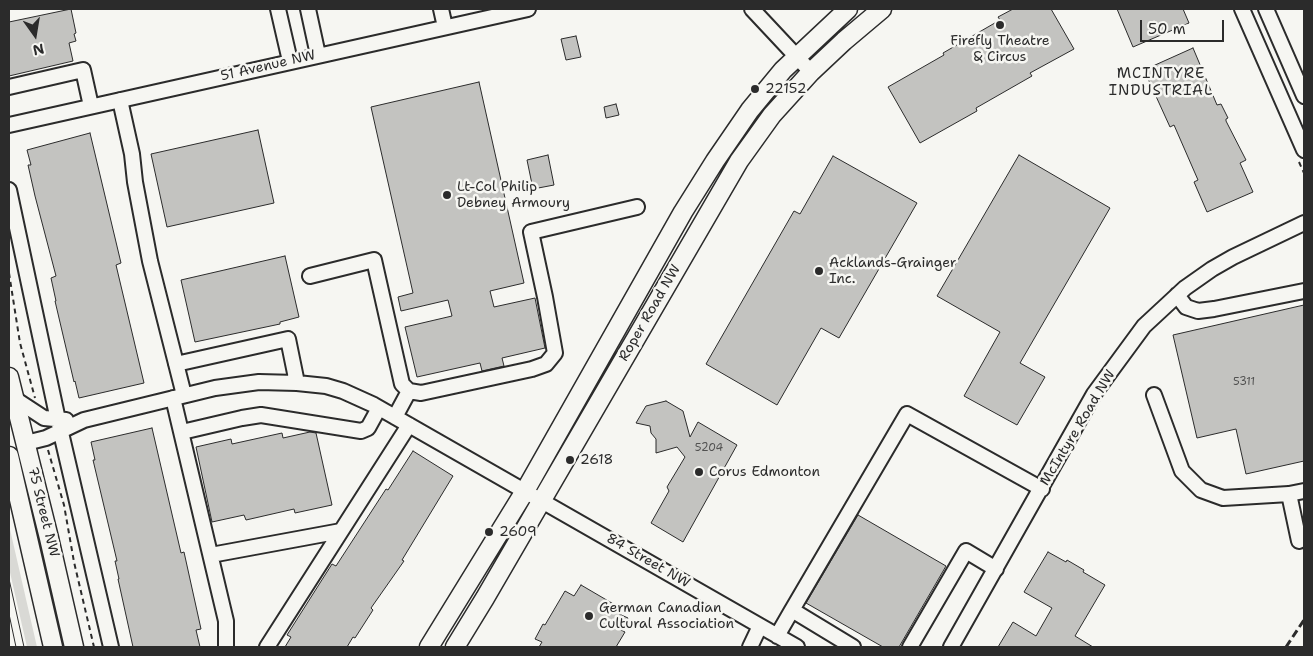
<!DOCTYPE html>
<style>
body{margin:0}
#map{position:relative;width:1313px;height:656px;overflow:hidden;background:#f6f6f2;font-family:"Shantell Sans",sans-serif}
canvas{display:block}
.frame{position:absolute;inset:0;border:10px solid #2b2b2b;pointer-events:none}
.north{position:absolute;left:10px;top:10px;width:50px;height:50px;-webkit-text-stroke:4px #f6f6f2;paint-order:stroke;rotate:167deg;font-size:14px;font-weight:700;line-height:20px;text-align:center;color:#2b2b2b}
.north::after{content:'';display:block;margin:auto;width:18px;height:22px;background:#2b2b2b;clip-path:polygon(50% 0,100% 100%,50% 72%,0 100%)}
.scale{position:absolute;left:1140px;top:20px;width:84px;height:22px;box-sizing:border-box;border:2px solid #2b2b2b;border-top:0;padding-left:6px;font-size:15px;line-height:18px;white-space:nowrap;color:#2b2b2b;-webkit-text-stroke:4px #f6f6f2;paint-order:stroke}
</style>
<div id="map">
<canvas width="1313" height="656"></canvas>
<div class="frame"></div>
<div class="north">N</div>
<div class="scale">50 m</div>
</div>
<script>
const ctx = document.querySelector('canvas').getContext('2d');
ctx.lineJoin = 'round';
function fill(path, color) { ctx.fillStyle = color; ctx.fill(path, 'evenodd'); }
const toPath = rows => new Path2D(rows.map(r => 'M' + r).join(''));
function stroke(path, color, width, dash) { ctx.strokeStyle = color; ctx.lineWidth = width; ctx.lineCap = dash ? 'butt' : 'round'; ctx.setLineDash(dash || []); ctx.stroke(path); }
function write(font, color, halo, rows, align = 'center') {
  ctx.font = font + ' "Shantell Sans",sans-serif'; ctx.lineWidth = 5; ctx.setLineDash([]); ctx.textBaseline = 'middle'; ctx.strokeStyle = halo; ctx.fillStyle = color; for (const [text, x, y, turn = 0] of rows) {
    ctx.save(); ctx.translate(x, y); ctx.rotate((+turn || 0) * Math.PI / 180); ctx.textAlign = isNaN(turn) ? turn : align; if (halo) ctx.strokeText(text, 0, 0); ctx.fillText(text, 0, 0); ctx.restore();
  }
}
const green = toPath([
 [14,450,19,452,66,647,61,647],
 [9,525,37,647,27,647,9,568]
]);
const building = toPath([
 [71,9,76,33,74,34,76,41,69,43,73,61,9,76,9,22,71,9],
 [1013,9,1051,9,1074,49,1030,73,1032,76,976,108,977,111,920,143,888,87,944,55,943,53,1000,20,998,17,1013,9],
 [1117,9,1183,9,1189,23,1133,47,1117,9],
 [576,36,581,57,566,60,561,39,576,36],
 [1193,48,1217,105,1221,104,1228,118,1226,119,1226,121,1246,160,1240,163,1253,192,1207,212,1194,182,1198,180,1174,125,1170,127,1144,70,1193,48],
 [479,82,524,283,490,291,494,307,535,298,545,348,502,358,504,366,482,371,480,363,417,377,405,327,452,316,448,300,401,311,398,297,413,293,371,107,479,82],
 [616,104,619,115,606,118,604,107,616,104],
 [258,130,274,203,167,227,151,154,258,130],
 [90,133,121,263,116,265,144,383,79,398,75,381,74,382,55,301,56,301,51,278,56,276,35,196,28,165,31,165,27,150,90,133],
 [548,155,554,185,533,189,527,160,548,155],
 [1019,155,1110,208,1020,363,1045,377,1017,425,964,396,1000,332,937,296,1019,155],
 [833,156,917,203,839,338,821,328,777,405,706,364,794,211,800,214,833,156],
 [285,256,299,317,280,322,280,324,195,342,181,280,285,256],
 [1304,305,1304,461,1246,474,1236,429,1197,438,1173,335,1304,305],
 [666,401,683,411,690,437,698,422,737,445,683,542,651,523,669,491,667,487,685,457,677,447,656,453,656,439,651,433,650,426,636,423,646,406,666,401],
 [152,428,181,553,184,552,201,629,196,630,200,647,133,647,118,579,119,579,115,561,117,561,93,460,95,460,91,442,152,428],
 [310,432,316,433,332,505,295,513,294,509,246,520,244,515,212,522,196,447,231,439,232,444,282,433,283,438,310,432],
 [413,451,453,476,402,560,404,561,371,608,373,610,355,638,353,637,347,647,285,647,291,637,287,635,332,564,336,566,386,489,388,490,413,451],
 [858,515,946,566,899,647,883,647,806,603,858,515],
 [1048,552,1066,562,1067,560,1084,570,1083,572,1105,585,1075,636,1093,647,998,647,1013,622,1036,636,1052,608,1024,592,1048,552],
 [581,585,622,609,619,614,628,618,621,630,625,632,616,647,539,647,542,642,535,639,543,624,545,625,565,591,574,596,581,585]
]);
const path = toPath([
 [1299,162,1304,173],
 [9,273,20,343,35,398],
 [48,450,64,505,74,562,94,647],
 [9,646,9,647]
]);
const minor = toPath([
 [278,9,290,61],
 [308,9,318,55],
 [441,9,445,27],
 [752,9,811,72],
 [1242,9,1304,150],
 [1266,9,1304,96],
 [9,87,83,70,91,106],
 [120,100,132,154,135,182,150,261,184,395],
 [9,125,528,9],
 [9,190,58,420,111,647],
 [310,276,374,260,402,384,409,391,395,417],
 [1177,295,1186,307,1198,311,1214,309,1304,291],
 [176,364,288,339,297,383],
 [409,391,421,393,532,369,546,364,555,353,545,297,531,232,637,207],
 [1154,395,1182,471,1201,490,1223,498,1289,494,1304,491],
 [173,398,226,621,226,647],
 [15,399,44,418,66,420],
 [182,432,242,418,261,415,361,431,368,428,379,408],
 [26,443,46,438,84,420,215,388,259,382,297,383,326,386,343,391,374,405,797,647],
 [1289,494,1299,541],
 [211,555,341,531],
 [777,636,792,610],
 [267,647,409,425],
 [750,647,760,626],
 [853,647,792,610,907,414,1042,489],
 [910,647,966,551,996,569],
 [951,647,1094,394,1144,326,1185,288,1212,269,1233,257,1304,223]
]);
const major = toPath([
 [9,377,49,538,74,647],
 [9,456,53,647],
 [429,647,525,491,683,212,715,161,750,110,783,70,848,9],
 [455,647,485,598,739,161,772,115,811,72,844,41,882,9]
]);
const tram = toPath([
 [9,579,24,647],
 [9,614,16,647]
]);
const rail = toPath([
 [1286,647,1304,620]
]);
const markers = [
 [1000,25,5,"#2b2b2b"],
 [755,89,5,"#2b2b2b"],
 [447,195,5,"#2b2b2b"],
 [819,271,5,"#2b2b2b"],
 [570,460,5,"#2b2b2b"],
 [699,472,5,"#2b2b2b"],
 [489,532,5,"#2b2b2b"],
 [589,616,5,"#2b2b2b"]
];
const numberNames = [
 ["5311",1244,382],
 ["5204",709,448]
];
const poiNames = [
 ["Firefly Theatre",1000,41,"center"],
 ["& Circus",1000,57,"center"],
 ["22152",765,89],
 ["Lt-Col Philip",457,187],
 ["Debney Armoury",457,203],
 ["Acklands-Grainger",829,263],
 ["Inc.",829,279],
 ["2618",580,460],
 ["Corus Edmonton",709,472],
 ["2609",499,532],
 ["German Canadian",599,608],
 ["Cultural Association",599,624]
];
const streetNames = [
 ["51 Avenue NW",268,66,-13],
 ["Roper Road NW",650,313,-60],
 ["McIntyre Road NW",1078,428,-59],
 ["75 Street NW",43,512,76],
 ["84 Street NW",648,561,30]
];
const neighbourhoodNames = [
 ["MCINTYRE",1161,74],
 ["INDUSTRIAL",1161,91]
];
fill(green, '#d9d9d5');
fill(building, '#c3c3c0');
stroke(building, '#2b2b2b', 1);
stroke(minor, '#2b2b2b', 18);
stroke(major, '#2b2b2b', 21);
stroke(path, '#2b2b2b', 2, [5, 4]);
stroke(minor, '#f6f6f2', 14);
stroke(major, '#f6f6f2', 18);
stroke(tram, '#2b2b2b', 1);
stroke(rail, '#2b2b2b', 3, [8, 4]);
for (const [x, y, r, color] of markers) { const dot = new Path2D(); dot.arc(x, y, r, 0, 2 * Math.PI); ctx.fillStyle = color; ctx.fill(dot); stroke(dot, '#f6f6f2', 2); }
write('11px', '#515150', null, numberNames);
write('14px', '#2b2b2b', '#f6f6f2', poiNames, 'left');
write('14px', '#2b2b2b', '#f6f6f2', streetNames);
ctx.letterSpacing = '1px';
write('15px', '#2b2b2b', '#f6f6f2', neighbourhoodNames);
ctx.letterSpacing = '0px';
</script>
